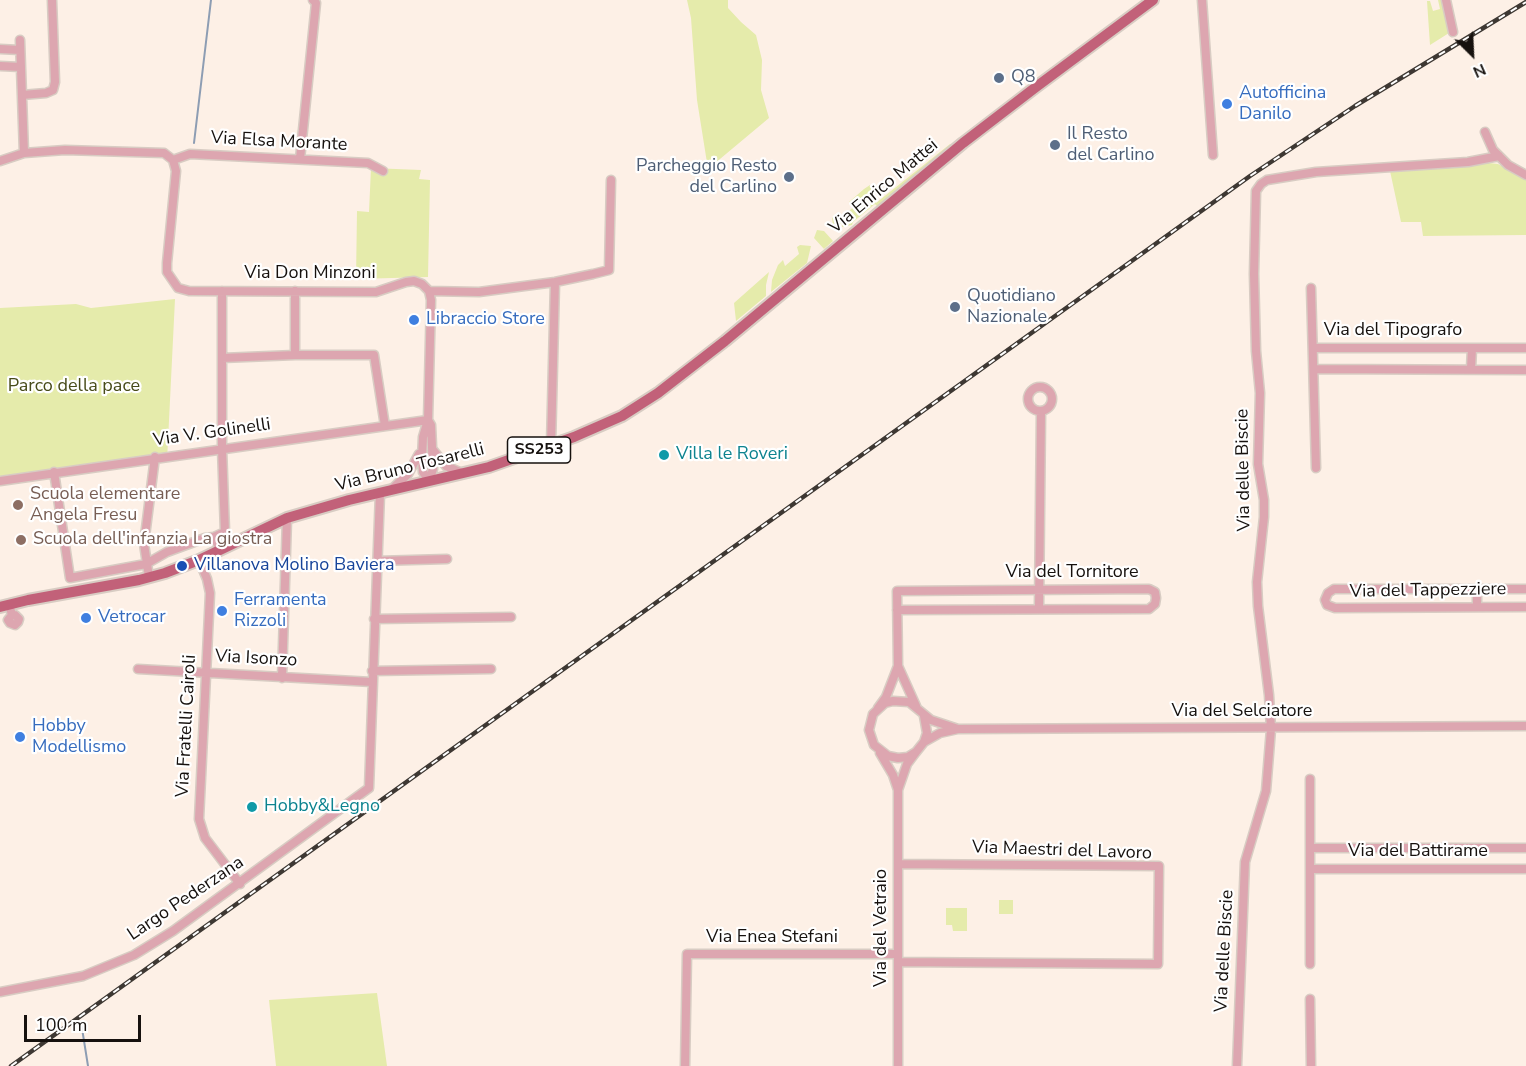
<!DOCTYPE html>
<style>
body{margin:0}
#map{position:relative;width:1526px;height:1066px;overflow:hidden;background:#fdf0e6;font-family:"Nunito Sans",sans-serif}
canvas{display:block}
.north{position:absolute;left:1442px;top:24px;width:60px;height:60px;-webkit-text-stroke:4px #fff;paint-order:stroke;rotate:156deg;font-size:16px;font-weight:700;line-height:24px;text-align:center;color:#16110e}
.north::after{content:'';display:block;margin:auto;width:21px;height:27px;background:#16110e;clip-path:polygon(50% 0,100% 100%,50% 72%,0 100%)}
.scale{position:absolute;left:24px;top:1015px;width:117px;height:27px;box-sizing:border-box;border:3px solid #16110e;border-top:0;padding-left:8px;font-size:18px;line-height:21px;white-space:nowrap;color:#16110e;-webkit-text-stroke:4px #fff;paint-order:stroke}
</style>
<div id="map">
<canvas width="1526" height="1066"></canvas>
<div class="north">N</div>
<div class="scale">100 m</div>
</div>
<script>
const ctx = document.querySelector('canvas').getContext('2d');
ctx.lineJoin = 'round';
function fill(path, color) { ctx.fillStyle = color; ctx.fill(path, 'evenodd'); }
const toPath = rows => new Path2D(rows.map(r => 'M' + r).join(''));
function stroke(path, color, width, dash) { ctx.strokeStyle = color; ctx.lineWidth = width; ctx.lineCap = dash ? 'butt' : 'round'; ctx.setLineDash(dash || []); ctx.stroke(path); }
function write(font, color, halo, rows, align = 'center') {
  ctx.font = font + ' "Nunito Sans",sans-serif'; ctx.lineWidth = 4.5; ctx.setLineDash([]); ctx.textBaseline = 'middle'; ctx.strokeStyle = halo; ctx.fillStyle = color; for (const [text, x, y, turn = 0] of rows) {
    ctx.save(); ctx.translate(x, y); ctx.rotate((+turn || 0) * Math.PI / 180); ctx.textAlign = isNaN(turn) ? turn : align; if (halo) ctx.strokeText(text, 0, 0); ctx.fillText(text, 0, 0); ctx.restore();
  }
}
const green = toPath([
 [687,0,728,0,728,8,741,22,756,35,762,60,761,90,769,118,708,169,697,100,691,18],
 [1438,0,1441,0,1449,33,1430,45,1427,1,1430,1,1433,11,1440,9],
 [950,144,952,146,888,199,877,206,875,204,853,222,852,225,842,227,842,224,833,225,832,218,836,214,843,216,856,205,849,202,864,189,870,185,876,203],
 [1489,163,1498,164,1526,179,1526,235,1423,236,1421,222,1401,222,1390,171],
 [371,168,421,170,419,179,430,180,428,277,356,279,357,211,369,212],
 [817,230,824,231,833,241,824,249,814,238],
 [800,245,811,246,807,263,771,292,772,280,778,265,783,260,785,266,799,254,797,247],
 [769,272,766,285,766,296,736,321,734,303],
 [175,299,167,461,0,482,0,308,76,304,91,308],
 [999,900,1013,900,1013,914,999,914],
 [946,908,967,908,967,931,953,931,952,925,946,925],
 [377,993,387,1066,276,1066,269,1000]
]);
const stream = toPath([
 [194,143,211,0],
 [81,1022,88,1066]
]);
const minor = toPath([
 [1202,0,1213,155],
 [1446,0,1453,32],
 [20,40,24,153],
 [0,49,20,50],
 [0,66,21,67],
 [22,95,46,93,53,90,55,82,52,0],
 [1485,132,1493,150,1508,165,1526,175],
 [300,159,316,3,313,0],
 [173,160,190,154,368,163,383,171],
 [0,161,24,153,65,150,164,153,173,160,176,171,167,263,167,272,178,288,189,291,376,292,406,282,414,281,422,284,429,291,479,292,555,282,593,274,609,270,611,180],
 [1311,288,1316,468],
 [295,291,295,355,374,355,385,426],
 [429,291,431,300,428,420,431,425,433,469,429,481],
 [1313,348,1526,348],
 [222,358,295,355],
 [1314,369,1526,370],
 [1471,369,1472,348],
 '1028 399a12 12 0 1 1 24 0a12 12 0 1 1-24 0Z',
 [428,420,423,437,422,458,423,472,429,481],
 [551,445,555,282],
 [433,450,446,466,462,473],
 [54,472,70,578,146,564,167,552,205,538,214,537,220,549],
 [0,481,428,420],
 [393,488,408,474,419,454],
 [214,537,225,532,222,448,222,291],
 [199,560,207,579,210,593,199,819,205,838,240,884],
 [377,561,447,559],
 [149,577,144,544,155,457],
 [1526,589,1334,589,1328,593,1325,600,1327,605,1335,608,1526,607],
 [9,604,12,615,8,620,10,623,15,625,18,622,19,619,15,615,12,615],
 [1477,607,1477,589],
 [1039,609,1041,412],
 [374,619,511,617],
 [898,666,916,706],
 [138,669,372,682],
 [372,671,491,669],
 [282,678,287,518],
 [878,708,886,697,898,666,897,591,1149,589,1155,592,1156,598,1155,604,1149,609,897,610],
 [924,716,927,733,924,742,916,752,908,757,898,758,888,756,874,745,869,730,873,714,885,703,893,701,909,702,931,720,958,729],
 [924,742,940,733,958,729,1526,726],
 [880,753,893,775,898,790],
 [1310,848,1526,848],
 [898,864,1159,866,1158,964,898,962],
 [1310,869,1526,869],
 [1310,964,1310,779],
 [0,992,83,976,134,955,173,931,369,788,380,493],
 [1310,999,1311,1066],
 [685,1066,687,954,898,954],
 [898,1066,898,790,907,764,916,752],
 [1237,1066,1245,862,1266,791,1271,729,1269,695,1258,606,1257,582,1264,517,1264,500,1258,464,1260,393,1256,351,1254,274,1256,191,1261,184,1267,180,1316,172,1468,162,1499,156]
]);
const major = toPath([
 [0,607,28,600,139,580,165,573,199,560,287,518,349,500,489,467,574,437,622,416,658,393,725,341,963,143,1036,87,1153,0]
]);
const rail = toPath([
 [11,1066,1250,176,1355,106,1526,2]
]);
const markers = [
 [999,78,6,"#5c6f8a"],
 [1227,104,6,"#3f7fe0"],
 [1055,145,6,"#5c6f8a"],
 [789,177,6,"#5c6f8a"],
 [955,307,6,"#5c6f8a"],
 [414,320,6,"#3f7fe0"],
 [664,455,6,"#0f9aa8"],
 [18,505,6,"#8d6e63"],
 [21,540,6,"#8d6e63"],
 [182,566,6,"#1a4fb4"],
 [222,611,6,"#3f7fe0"],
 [86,618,6,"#3f7fe0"],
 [20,737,6,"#3f7fe0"],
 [252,807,6,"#0f9aa8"]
];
const shields = [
 [539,450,63]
];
const shieldNames = [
 ["SS253",539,450]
];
const serviceNames = [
 ["Q8",1011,78],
 ["Il Resto",1067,135],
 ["del Carlino",1067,156],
 ["Parcheggio Resto",777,167,"right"],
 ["del Carlino",777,188,"right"],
 ["Quotidiano",967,297],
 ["Nazionale",967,318]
];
const shopNames = [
 ["Autofficina",1239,94],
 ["Danilo",1239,115],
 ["Libraccio Store",426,320],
 ["Ferramenta",234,601],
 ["Rizzoli",234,622],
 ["Vetrocar",98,618],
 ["Hobby",32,727],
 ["Modellismo",32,748]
];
const streetNames = [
 ["Via Elsa Morante",279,142,3],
 ["Via Enrico Mattei",884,187,-40],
 ["Via Don Minzoni",310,274],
 ["Via del Tipografo",1393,331],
 ["Via V. Golinelli",212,433,-8],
 ["Via Bruno Tosarelli",410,468,-14],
 ["Via delle Biscie",1244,470,-91],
 ["Via del Tornitore",1072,573],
 ["Via del Tappezziere",1428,591,-1],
 ["Via Isonzo",256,659,3],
 ["Via del Selciatore",1242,712],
 ["Via Fratelli Cairoli",187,726,-87],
 ["Via Maestri del Lavoro",1062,851,2],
 ["Via del Battirame",1418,852],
 ["Largo Pederzana",186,899,-34],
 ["Via del Vetraio",882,928,-90],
 ["Via Enea Stefani",772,938],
 ["Via delle Biscie",1225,951,-87]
];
const parkNames = [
 ["Parco della pace",74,387]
];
const cultureNames = [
 ["Villa le Roveri",676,455],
 ["Hobby&Legno",264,807]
];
const educationNames = [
 ["Scuola elementare",30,495],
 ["Angela Fresu",30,516],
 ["Scuola dell'infanzia La giostra",33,540]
];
const transitNames = [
 ["Villanova Molino Baviera",194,566]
];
fill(green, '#e5ebab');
stroke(stream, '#8d9db3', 2);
stroke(minor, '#d8ccc3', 11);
stroke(major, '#d8ccc3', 14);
stroke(minor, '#dda6b0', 8);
stroke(major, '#c26179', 10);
stroke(rail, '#3e3833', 4.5);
stroke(rail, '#fff', 2, [7]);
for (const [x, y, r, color] of markers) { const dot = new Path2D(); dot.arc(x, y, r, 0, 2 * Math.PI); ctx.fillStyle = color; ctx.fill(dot); stroke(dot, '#fff', 2); }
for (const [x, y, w] of shields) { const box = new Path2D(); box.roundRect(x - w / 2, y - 13, w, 26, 4.5); ctx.fillStyle = '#fff'; ctx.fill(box); stroke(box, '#16110e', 1.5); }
write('bold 16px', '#16110e', null, shieldNames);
write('18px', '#4e5e75', '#fff', serviceNames, 'left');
write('18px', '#366cbe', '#fff', shopNames, 'left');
write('18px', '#16110e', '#fff', streetNames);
write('18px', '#474b19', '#fff', parkNames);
write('18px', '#0d838f', '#fff', cultureNames, 'left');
write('18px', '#785e54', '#fff', educationNames, 'left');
write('18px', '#164399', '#fff', transitNames, 'left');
</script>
